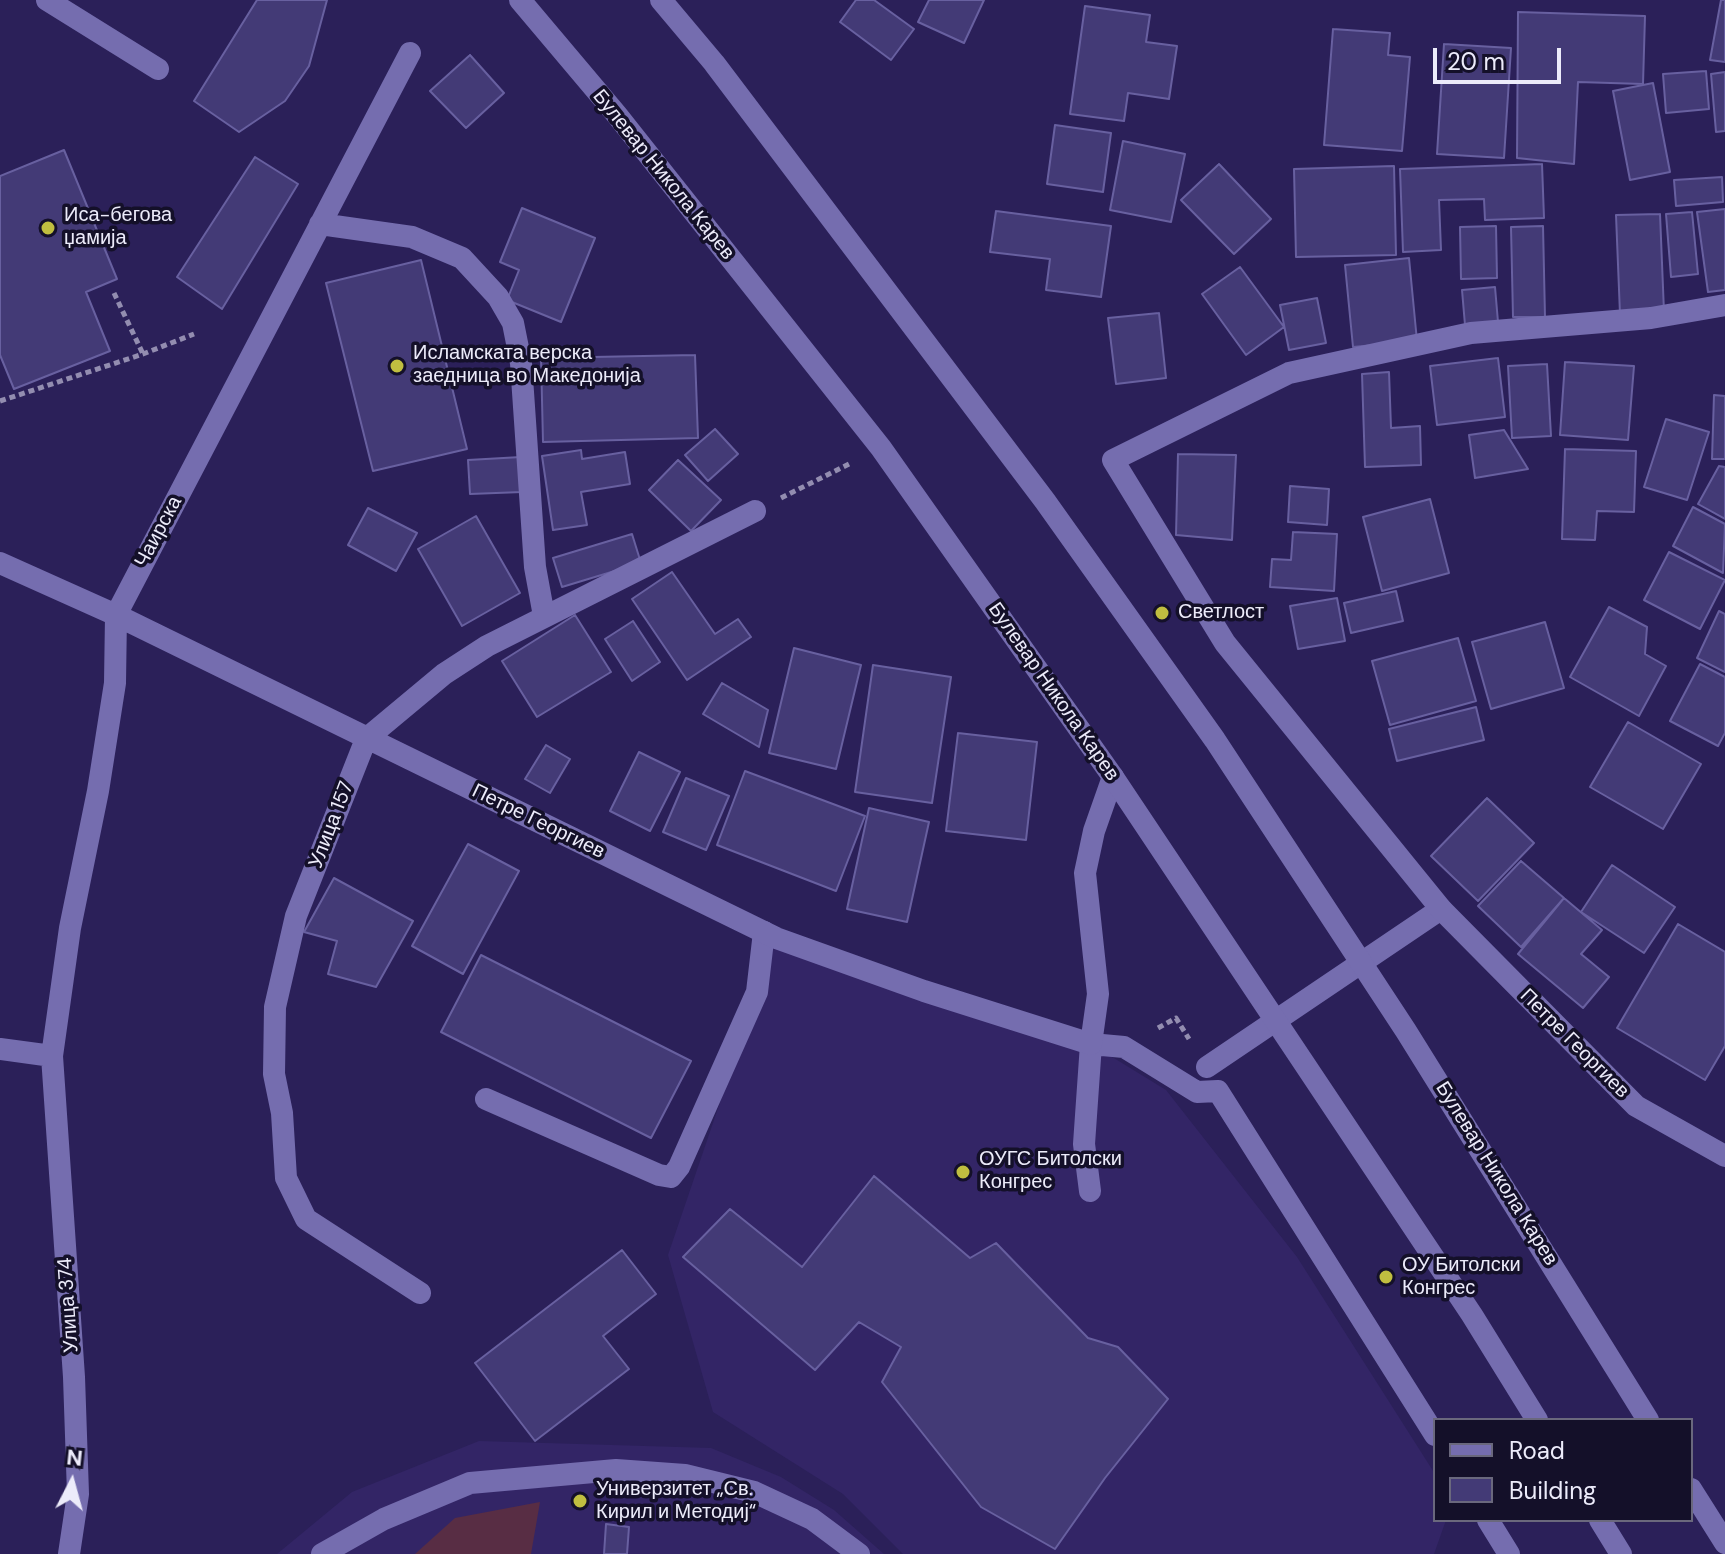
<!DOCTYPE html>
<meta charset="utf-8">
<style>
body{margin:0}
#map{position:relative;width:1725px;height:1554px;overflow:hidden;background:#2b2059;font-family:"DM Sans",sans-serif}
canvas{display:block}
.legend{position:absolute;left:1433px;top:1418px;width:260px;height:104px;box-sizing:border-box;background:#141029;border:2px solid #6a687d;margin:0;padding:10px 14px;list-style:none;font-size:24px;color:#ecebfa}
.legend li{display:flex;align-items:center;gap:16px;height:40px}
.legend b{width:40px;border:2px solid #6a687d}
.north{position:absolute;left:32px;top:1442px;width:80px;height:80px;-webkit-text-stroke:6px #141029;paint-order:stroke;rotate:6deg;font-size:22px;font-weight:700;line-height:32px;text-align:center;color:#ecebfa}
.north::after{content:'';display:block;margin:auto;width:28px;height:36px;background:#ecebfa;clip-path:polygon(50% 0,100% 100%,50% 72%,0 100%)}
.scale{position:absolute;left:1433px;top:48px;width:128px;height:36px;box-sizing:border-box;border:4px solid #ecebfa;border-top:0;padding-left:10px;font-size:24px;line-height:28px;white-space:nowrap;color:#ecebfa;-webkit-text-stroke:6px #141029;paint-order:stroke}
</style>
<div id="map">
<canvas width="1725" height="1554"></canvas>
<ul class="legend">
<li><b style="height:10px;background:#756daf"></b>Road</li>
<li><b style="height:22px;background:#433a76"></b>Building</li>
</ul>
<div class="north">N</div>
<div class="scale">20 m</div>
</div>
<script>
const ctx = document.querySelector('canvas').getContext('2d');
ctx.lineJoin = 'round';
function fill(path, color) { ctx.fillStyle = color; ctx.fill(path, 'evenodd'); }
const toPath = rows => new Path2D(rows.map(r => 'M' + r).join(''));
function stroke(path, color, width, dash) { ctx.strokeStyle = color; ctx.lineWidth = width; ctx.lineCap = dash ? 'butt' : 'round'; ctx.setLineDash(dash || []); ctx.stroke(path); }
function write(font, color, halo, rows, align = 'center') {
  ctx.font = font + ' "DM Sans",sans-serif'; ctx.lineWidth = 7; ctx.setLineDash([]); ctx.textBaseline = 'middle'; ctx.strokeStyle = halo; ctx.fillStyle = color; for (const [text, x, y, turn = 0] of rows) {
    ctx.save(); ctx.translate(x, y); ctx.rotate((+turn || 0) * Math.PI / 180); ctx.textAlign = isNaN(turn) ? turn : align; if (halo) ctx.strokeText(text, 0, 0); ctx.fillText(text, 0, 0); ctx.restore();
  }
}
const built = toPath([
 [776,938,1091,1044,1166,1090,1297,1257,1435,1474,1435,1520,1446,1520,1434,1554,903,1554,843,1494,713,1412,668,1255],
 [479,1441,711,1448,781,1477,834,1510,884,1554,277,1554,352,1492]
]);
const green = toPath([
 [540,1502,531,1554,415,1554,455,1518]
]);
const building = toPath([
 [257,0,327,0,309,66,285,101,239,132,194,101,257,0],
 [856,0,874,0,914,29,891,60,840,22,856,0],
 [929,0,984,0,964,43,918,22,929,0],
 [1721,0,1725,0,1725,62,1710,60,1721,0],
 [1085,6,1150,15,1146,42,1177,46,1169,99,1128,93,1124,121,1070,114,1085,6],
 [1518,12,1645,16,1643,84,1578,82,1574,164,1517,158,1518,12],
 [1333,29,1390,33,1388,55,1410,57,1402,151,1324,145,1333,29],
 [1444,44,1511,48,1504,158,1437,154,1444,44],
 [470,55,504,93,466,128,430,91,470,55],
 [1706,71,1709,109,1666,113,1663,74,1706,71],
 [1725,72,1725,131,1716,132,1711,74,1725,72],
 [1653,83,1670,172,1630,180,1613,91,1653,83],
 [1055,125,1111,133,1103,192,1047,184,1055,125],
 [1123,141,1185,154,1171,222,1110,210,1123,141],
 [64,150,117,279,86,292,110,351,14,389,0,355,0,176,64,150],
 [255,157,298,184,222,309,177,277,255,157],
 [1219,164,1271,219,1234,254,1181,200,1219,164],
 [1542,164,1544,218,1485,220,1484,199,1439,200,1441,250,1403,252,1400,169,1542,164],
 [1394,166,1396,255,1296,257,1294,169,1394,166],
 [1722,177,1723,202,1676,206,1674,180,1722,177],
 [522,208,595,238,561,322,507,300,519,270,500,262,522,208],
 [1725,209,1725,290,1708,292,1697,212,1725,209],
 [996,211,1111,226,1101,297,1046,290,1050,259,990,252,996,211],
 [1692,212,1698,274,1671,277,1666,214,1692,212],
 [1660,214,1664,312,1620,314,1616,215,1660,214],
 [1496,226,1497,278,1461,279,1460,227,1496,226],
 [1543,226,1545,317,1513,317,1511,227,1543,226],
 [1409,258,1417,341,1353,347,1345,265,1409,258],
 [421,260,467,449,373,471,326,283,421,260],
 [1240,267,1284,327,1246,355,1202,294,1240,267],
 [1495,287,1498,322,1465,325,1462,290,1495,287],
 [1317,298,1326,343,1289,350,1280,305,1317,298],
 [1159,313,1166,378,1116,384,1108,318,1159,313],
 [695,355,698,438,543,442,541,358,695,355],
 [1498,358,1505,417,1437,425,1430,366,1498,358],
 [1565,362,1634,366,1628,440,1560,435,1565,362],
 [1547,364,1551,436,1512,438,1508,366,1547,364],
 [1389,372,1391,428,1420,426,1421,465,1365,467,1362,374,1389,372],
 [1714,395,1725,396,1725,459,1712,459,1714,395],
 [1666,419,1709,432,1687,500,1644,487,1666,419],
 [715,429,738,454,708,481,685,455,715,429],
 [1504,430,1528,469,1475,478,1469,435,1504,430],
 [1565,449,1636,451,1634,512,1597,511,1595,540,1562,539,1565,449],
 [581,450,582,459,625,452,630,484,581,492,587,525,553,530,542,456,581,450],
 [1178,454,1236,455,1232,540,1176,535,1178,454],
 [521,457,522,492,470,494,468,460,521,457],
 [678,460,721,500,691,531,649,490,678,460],
 [1719,466,1725,467,1725,519,1698,504,1719,466],
 [1290,486,1329,489,1327,525,1288,522,1290,486],
 [1430,499,1449,573,1382,591,1363,517,1430,499],
 [1693,507,1725,524,1723,573,1673,546,1693,507],
 [368,508,417,533,396,571,348,545,368,508],
 [476,516,520,593,462,626,418,549,476,516],
 [1293,532,1337,534,1334,591,1270,587,1272,559,1291,560,1293,532],
 [632,534,641,563,562,587,553,558,632,534],
 [1669,552,1725,580,1700,629,1644,600,1669,552],
 [672,572,715,634,738,619,751,637,687,680,632,599,672,572],
 [1396,591,1403,621,1351,633,1344,603,1396,591],
 [1337,598,1345,641,1298,649,1290,606,1337,598],
 [1609,607,1647,627,1645,654,1666,666,1639,716,1570,677,1609,607],
 [1719,611,1725,614,1725,672,1697,658,1719,611],
 [575,615,611,672,537,717,502,661,575,615],
 [633,621,660,662,632,681,605,639,633,621],
 [1545,622,1564,688,1491,709,1472,642,1545,622],
 [1458,638,1476,701,1390,725,1372,661,1458,638],
 [794,648,861,665,836,769,769,753,794,648],
 [1700,664,1725,677,1725,733,1718,746,1670,721,1700,664],
 [873,665,951,677,932,803,855,792,873,665],
 [722,683,768,710,759,747,703,714,722,683],
 [1476,707,1484,740,1397,761,1389,729,1476,707],
 [1628,722,1701,764,1663,829,1590,787,1628,722],
 [958,733,1037,742,1026,840,946,831,958,733],
 [546,745,570,759,550,793,525,779,546,745],
 [639,752,680,772,650,831,610,811,639,752],
 [745,771,865,816,836,891,717,845,745,771],
 [686,778,729,796,706,850,663,832,686,778],
 [1487,798,1534,843,1478,901,1431,856,1487,798],
 [869,808,929,822,907,922,847,909,869,808],
 [468,844,519,871,463,974,412,946,468,844],
 [1521,861,1564,898,1521,947,1478,906,1521,861],
 [1612,865,1675,907,1644,953,1581,912,1612,865],
 [334,878,413,921,376,987,328,974,337,941,304,932,334,878],
 [1564,898,1602,930,1581,954,1609,977,1583,1008,1518,954,1564,898],
 [1678,924,1725,952,1725,1046,1705,1080,1617,1028,1678,924],
 [481,955,691,1061,651,1138,441,1032,481,955],
 [874,1176,970,1258,996,1243,1088,1338,1118,1347,1168,1399,1105,1478,1055,1549,981,1507,882,1382,901,1347,859,1322,815,1370,683,1257,730,1209,802,1267,874,1176],
 [622,1250,656,1294,603,1336,629,1369,535,1441,475,1363,622,1250],
 [606,1524,629,1527,627,1554,604,1554,606,1524]
]);
const path = toPath([
 [114,293,143,354],
 [0,401,143,354,194,334],
 [781,498,851,463],
 [1158,1028,1176,1018,1189,1039]
]);
const service = toPath([
 [47,0,158,69],
 [486,1099,659,1175,671,1177,679,1167,757,992,764,932],
 [1090,1191,1084,1144,1091,1044,1124,1047,1197,1092,1218,1091,1435,1435],
 [1488,1520,1509,1554],
 [322,1554,384,1519,470,1483,616,1470,685,1475,754,1492,812,1519,859,1554]
]);
const pedestrian = toPath([
 [1207,1067,1441,909]
]);
const minor = toPath([
 [320,224,412,237,462,258,498,297,513,323,521,363,535,567,544,616],
 [1725,305,1651,318,1471,333,1289,373,1113,460,1225,643,1441,909,1636,1106,1725,1156],
 [0,563,116,615,776,938,924,991,1091,1044,1098,994,1085,873,1094,831,1113,777],
 [0,1049,52,1056],
 [420,1293,306,1219,286,1178,282,1113,274,1074,275,1007,296,916,366,739,444,674,487,646,755,511],
 [69,1554,78,1494,74,1377,52,1056,70,928,98,791,115,683,116,615,410,53]
]);
const tertiary = toPath([
 [520,0,617,115,881,448,1113,777,1472,1315,1537,1420],
 [661,0,714,63,1045,501,1215,740,1406,1031,1648,1420],
 [1691,1489,1725,1543],
 [1600,1520,1621,1554]
]);
const markers = [
 [48,228,8,"#c0be40"],
 [397,366,8,"#c0be40"],
 [1162,613,8,"#c0be40"],
 [963,1172,8,"#c0be40"],
 [1386,1277,8,"#c0be40"],
 [580,1501,8,"#c0be40"]
];
const streetNames = [
 ["Булевар Никола Карев",663,175,51],
 ["Чаирска",159,532,-62],
 ["Булевар Никола Карев",1053,692,55],
 ["Петре Георгиев",538,822,26],
 ["Улица 157",332,825,-69],
 ["Петре Георгиев",1574,1044,45],
 ["Булевар Никола Карев",1496,1174,58],
 ["Улица 374",69,1305,-94]
];
const poiNames = [
 ["Иса-бегова",64,216],
 ["џамија",64,239],
 ["Исламската верска",413,354],
 ["заедница во Македонија",413,377],
 ["Светлост",1178,613],
 ["ОУГС Битолски",979,1160],
 ["Конгрес",979,1183],
 ["ОУ Битолски",1402,1266],
 ["Конгрес",1402,1289],
 ["Универзитет „Св.",596,1490],
 ["Кирил и Методиј“",596,1513]
];
fill(built, '#332566');
fill(green, '#582d44');
fill(building, '#433a76');
stroke(building, '#6860a0', 2);
stroke(path, '#938db0', 5, [6, 4]);
stroke(service, '#756daf', 22);
stroke(pedestrian, '#756daf', 22);
stroke(minor, '#756daf', 22);
stroke(tertiary, '#756daf', 22);
for (const [x, y, r, color] of markers) { const dot = new Path2D(); dot.arc(x, y, r, 0, 2 * Math.PI); ctx.fillStyle = color; ctx.fill(dot); stroke(dot, '#141029', 3); }
write('20px', '#ecebfa', '#141029', streetNames);
write('20px', '#ecebfa', '#141029', poiNames, 'left');
</script>
